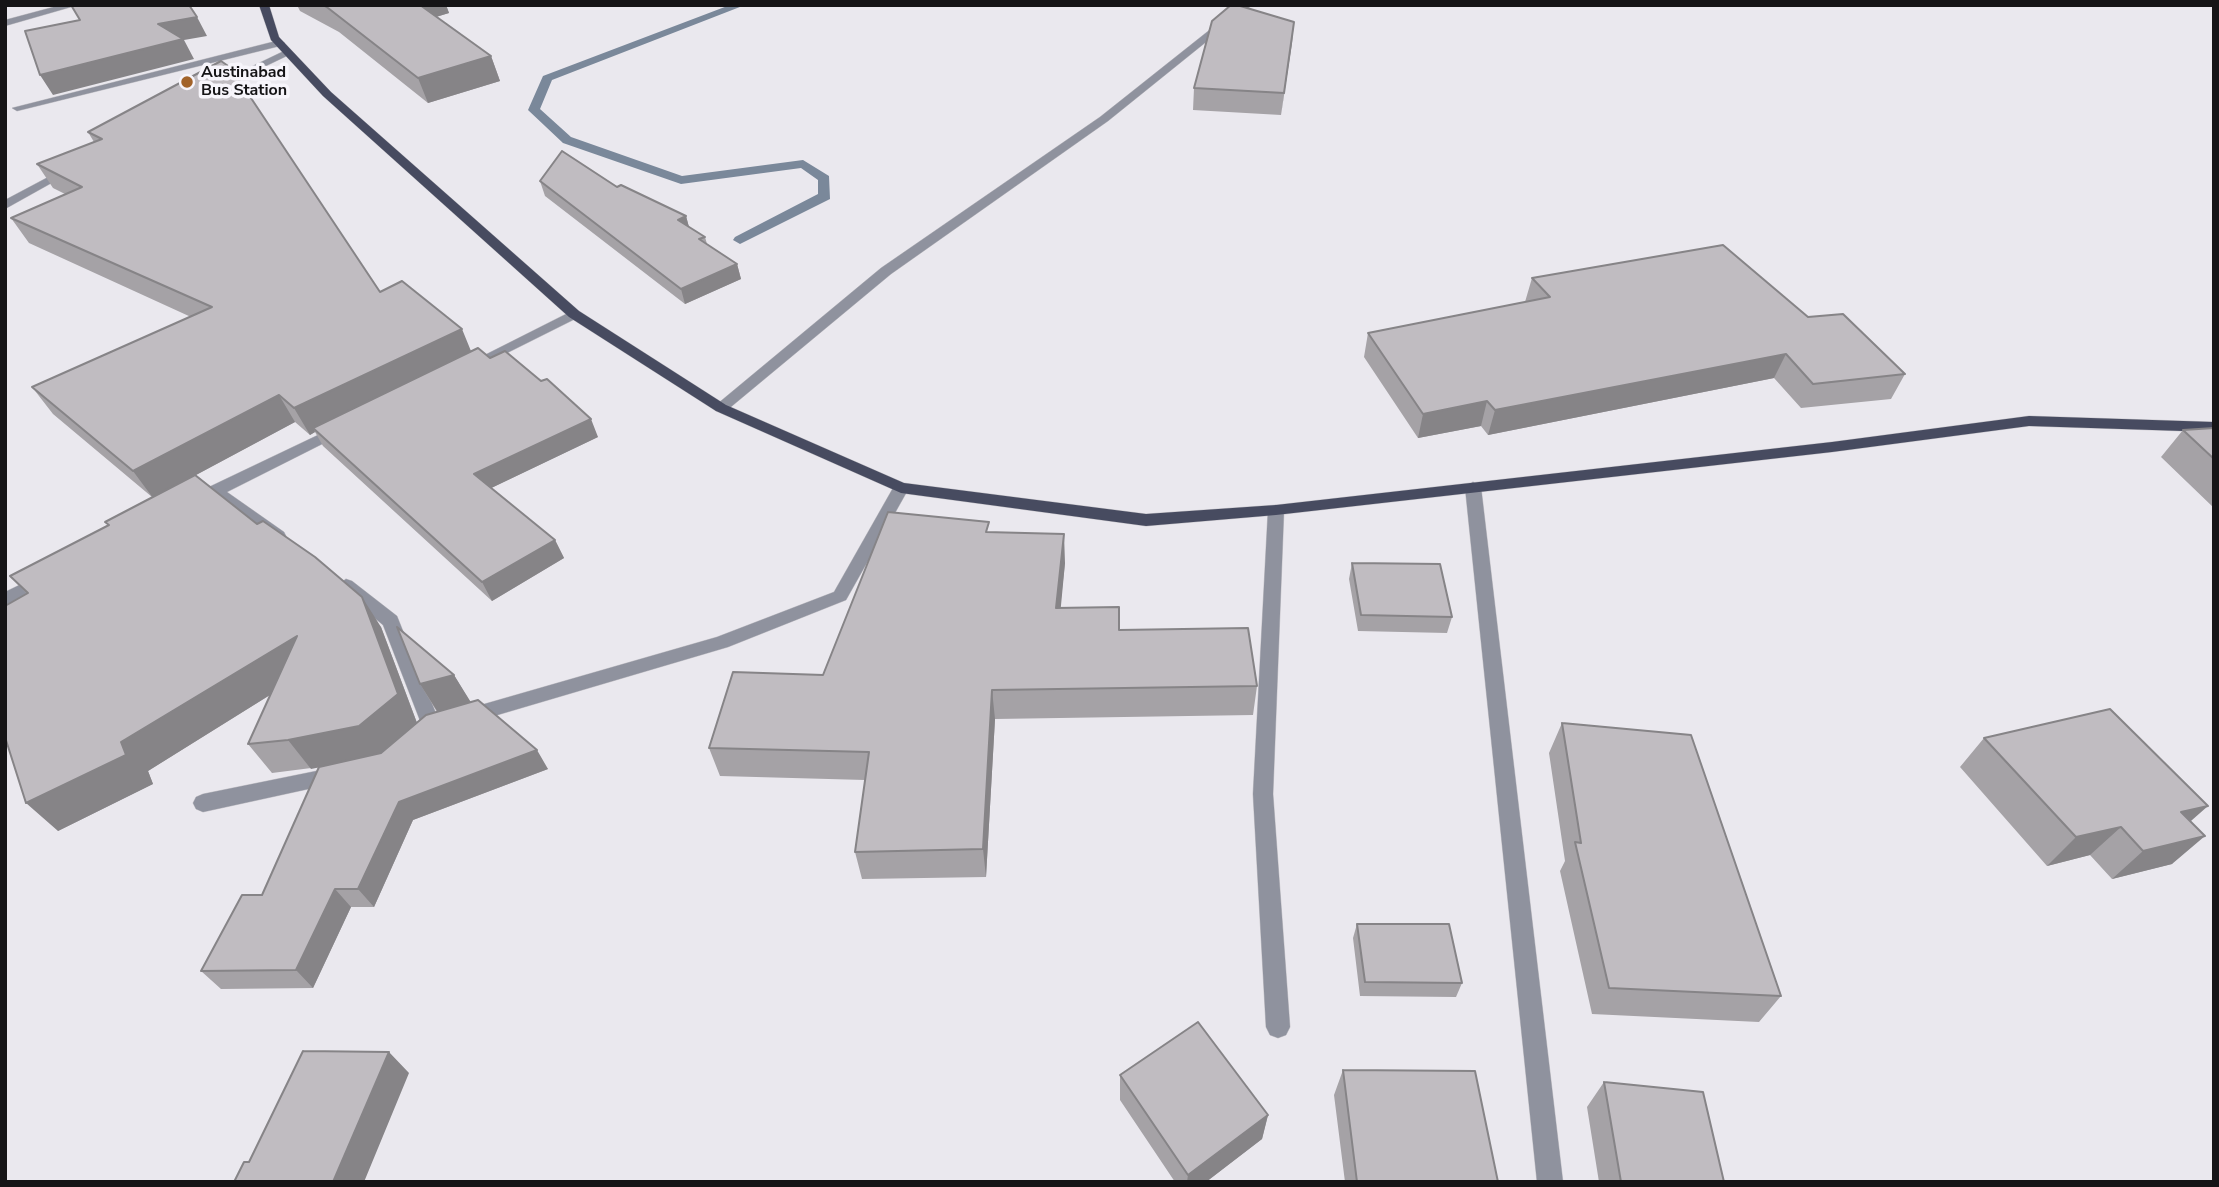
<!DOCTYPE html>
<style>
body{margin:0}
#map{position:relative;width:2219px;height:1187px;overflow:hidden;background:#eae8ee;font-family:"Nunito Sans",sans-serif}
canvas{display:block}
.frame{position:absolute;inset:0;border:7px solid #151416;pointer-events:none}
</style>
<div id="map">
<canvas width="2219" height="1187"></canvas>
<div class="frame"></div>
</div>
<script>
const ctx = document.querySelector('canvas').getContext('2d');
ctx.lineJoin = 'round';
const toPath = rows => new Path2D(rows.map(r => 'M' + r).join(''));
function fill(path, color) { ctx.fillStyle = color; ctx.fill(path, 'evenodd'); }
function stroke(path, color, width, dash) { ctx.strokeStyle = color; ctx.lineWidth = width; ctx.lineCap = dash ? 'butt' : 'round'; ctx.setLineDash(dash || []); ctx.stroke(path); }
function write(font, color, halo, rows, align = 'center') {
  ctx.font = font + ' "Nunito Sans",sans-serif'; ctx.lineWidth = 7; ctx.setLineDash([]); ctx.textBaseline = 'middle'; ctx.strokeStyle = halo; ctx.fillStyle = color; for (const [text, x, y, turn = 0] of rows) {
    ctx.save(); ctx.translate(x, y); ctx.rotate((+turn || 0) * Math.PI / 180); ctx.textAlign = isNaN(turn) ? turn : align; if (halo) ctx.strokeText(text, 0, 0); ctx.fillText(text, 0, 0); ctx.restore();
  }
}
const stream = toPath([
 [730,5,745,5,552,80,540,109,571,137,682,176,803,160,829,176,830,199,740,244,733,240,735,237,818,194,818,180,801,168,681,184,563,143,528,110,543,76,730,5]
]);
const street = toPath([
 [61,5,78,5,5,26,5,20,61,5],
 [1241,5,1252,5,1108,121,891,274,726,411,716,411,714,408,716,405,881,268,1100,117,1241,5],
 [280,40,285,43,284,45,17,111,12,108,280,40],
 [284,51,293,53,220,88,211,86,284,51],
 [69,166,75,169,73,171,5,209,5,200,69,166],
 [574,310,579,311,579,317,473,370,468,371,461,367,574,310],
 [339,425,347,430,344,433,227,492,284,532,286,536,284,540,272,540,214,498,194,506,186,501,188,497,339,425],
 [1473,482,1481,487,1563,1182,1537,1182,1465,487,1473,482],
 [901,483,909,488,846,600,728,647,467,724,460,721,457,716,460,711,717,637,834,592,893,488,901,483],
 [1276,505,1284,510,1273,794,1290,1027,1286,1035,1278,1038,1270,1035,1266,1027,1253,794,1268,510,1276,505],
 [42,574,51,580,48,584,5,606,5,592,42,574],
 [346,579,352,581,397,616,441,726,438,731,431,734,424,731,383,625,340,589,337,585,346,579],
 [336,767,343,769,346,775,343,781,336,783,203,812,196,809,193,803,196,797,203,794,336,767]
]);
const primary = toPath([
 [259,5,269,5,279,37,331,92,579,311,726,405,904,483,1146,514,1276,505,1832,442,2029,416,2214,422,2214,432,2029,426,1832,452,1276,515,1146,526,901,493,716,411,569,317,323,96,271,40,259,5]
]);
const wall = toPath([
 [297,5,446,5,449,13,436,17,491,56,500,81,428,103,339,32,300,11],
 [1294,22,1281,115,1193,110,1194,88],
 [221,61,380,292,471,351,490,358,598,437,491,488,555,540,564,558,492,601,323,446,315,432,310,435,295,422,196,475,381,627,417,723,437,712,420,684,454,675,470,702,548,769,413,820,374,907,351,907,313,988,221,989,201,971,262,895,319,767,272,773,248,744,270,695,148,771,153,784,58,831,27,594,10,576,108,525,105,522,152,497,53,414,32,387,191,317,29,243,11,218,65,194,53,188,37,164,94,142,88,132],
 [540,181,686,216,689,227,705,237,707,244,737,264,741,279,685,304,545,196],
 [1532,278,1808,317,1905,374,1891,399,1801,408,1774,378,1488,435,1481,426,1418,438,1364,357,1368,333,1525,302],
 [2214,428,2214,508,2161,457,2183,430],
 [990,532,1065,563,1060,608,1119,630,1257,686,1253,715,995,719,986,877,862,879,855,852,865,780,720,776,709,748,823,675],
 [1352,563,1452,617,1447,633,1358,631,1349,579],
 [1562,723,1781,996,1759,1022,1592,1014,1560,871,1565,861,1549,753],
 [1984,738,2190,821,2172,864,2112,879,2090,855,2047,866,1960,767],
 [1357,924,1462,983,1456,997,1360,996,1353,938],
 [1343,1070,1498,1182,1345,1182,1334,1095],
 [1120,1075,1268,1115,1262,1139,1206,1182,1175,1182,1120,1100],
 [1604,1082,1724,1182,1599,1182,1587,1107]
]);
const shadedWall = toPath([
 [412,5,446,5,449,13,419,22],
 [197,17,207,36,184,40,194,59,53,95,40,75,158,24],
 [1294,22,1292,43,1281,115,1284,93],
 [491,56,500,81,428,103,418,78],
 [686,216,690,231,678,220],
 [737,264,741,279,685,304,681,289],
 [462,329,473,356,313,428,315,432,310,435,294,408],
 [1786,354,1774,378,1488,435,1495,410],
 [279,395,295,422,153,498,133,471],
 [1487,401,1481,426,1418,438,1423,414],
 [591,419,598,437,483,492,474,474],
 [1064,534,1065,563,1058,637,1056,608],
 [555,540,564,558,492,601,482,582],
 [362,597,381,627,417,723,380,755,311,769,288,740],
 [297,636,318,665,148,771,153,784,58,831,26,803,121,742],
 [454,675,472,704,439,714,420,684],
 [992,690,995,719,986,877,983,849],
 [537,750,548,769,413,820,374,907,358,889,399,802],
 [2208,806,2175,835,2181,812],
 [2121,827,2090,855,2047,866,2076,837],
 [2205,836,2172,864,2112,879,2143,851],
 [335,889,351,907,313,988,296,970],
 [389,1052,409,1073,364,1182,333,1182],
 [1268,1115,1262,1139,1206,1182,1187,1182,1188,1175]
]);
const building = toPath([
 [71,5,189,5,197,17,158,24,183,39,40,75,25,31,80,20,71,5],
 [323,5,420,5,491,56,418,78,328,8,323,5],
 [1231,5,1237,5,1294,22,1284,93,1194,88,1212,21,1231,5],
 [221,61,231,68,380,292,402,281,462,329,294,408,279,395,133,471,32,387,212,307,11,218,82,187,37,164,102,139,88,132,221,61],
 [562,151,617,187,621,185,686,216,678,220,705,237,699,239,737,264,681,289,540,181,562,151],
 [1723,245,1808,317,1843,314,1905,374,1813,384,1786,354,1495,410,1487,401,1423,414,1368,333,1550,297,1532,278,1723,245],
 [478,348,490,358,505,351,541,381,547,379,591,419,474,474,555,540,482,582,313,428,478,348],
 [2214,428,2214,459,2183,430,2214,428],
 [195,475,257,524,263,521,315,557,362,597,398,694,359,726,288,740,248,744,297,636,121,742,126,755,26,803,5,737,5,606,28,593,10,576,109,525,105,522,195,475],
 [888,512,989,522,986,532,1064,534,1056,608,1119,607,1119,630,1248,628,1257,686,992,690,983,849,855,852,869,752,709,748,733,672,823,675,888,512],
 [1352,563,1440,564,1452,617,1361,615,1352,563],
 [397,627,454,675,420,684,397,627],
 [478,700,537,750,399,802,358,889,335,889,296,970,201,971,242,895,262,895,319,767,381,753,426,715,478,700],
 [2110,709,2208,806,2181,812,2205,836,2143,851,2121,827,2076,837,1984,738,2110,709],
 [1562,723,1691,735,1781,996,1609,988,1575,842,1581,843,1562,723],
 [1357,924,1449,924,1462,983,1365,982,1357,924],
 [1198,1022,1268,1115,1188,1175,1120,1075,1198,1022],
 [303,1051,389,1052,333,1182,234,1182,244,1162,249,1162,303,1051],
 [1343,1070,1475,1071,1498,1182,1357,1182,1343,1070],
 [1604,1082,1703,1092,1724,1182,1621,1182,1604,1082]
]);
const markers = [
 [187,82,7,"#a2632a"]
];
const farPoinames = [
 ["Austinabad",201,73],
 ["Bus Station",201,91]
];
fill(stream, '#7a889a');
stroke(street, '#c8c6cb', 1);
stroke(primary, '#c8c6cb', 1);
fill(street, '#8f929e');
fill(primary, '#474b60');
fill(wall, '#a5a2a6');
fill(shadedWall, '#868487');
fill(building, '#c0bcc1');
stroke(building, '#868487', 2);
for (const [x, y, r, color] of markers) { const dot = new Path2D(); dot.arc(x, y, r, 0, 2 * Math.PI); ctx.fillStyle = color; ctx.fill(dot); stroke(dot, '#f7f5fb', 2.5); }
write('bold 16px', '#151416', '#f7f5fb', farPoinames, 'left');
</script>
